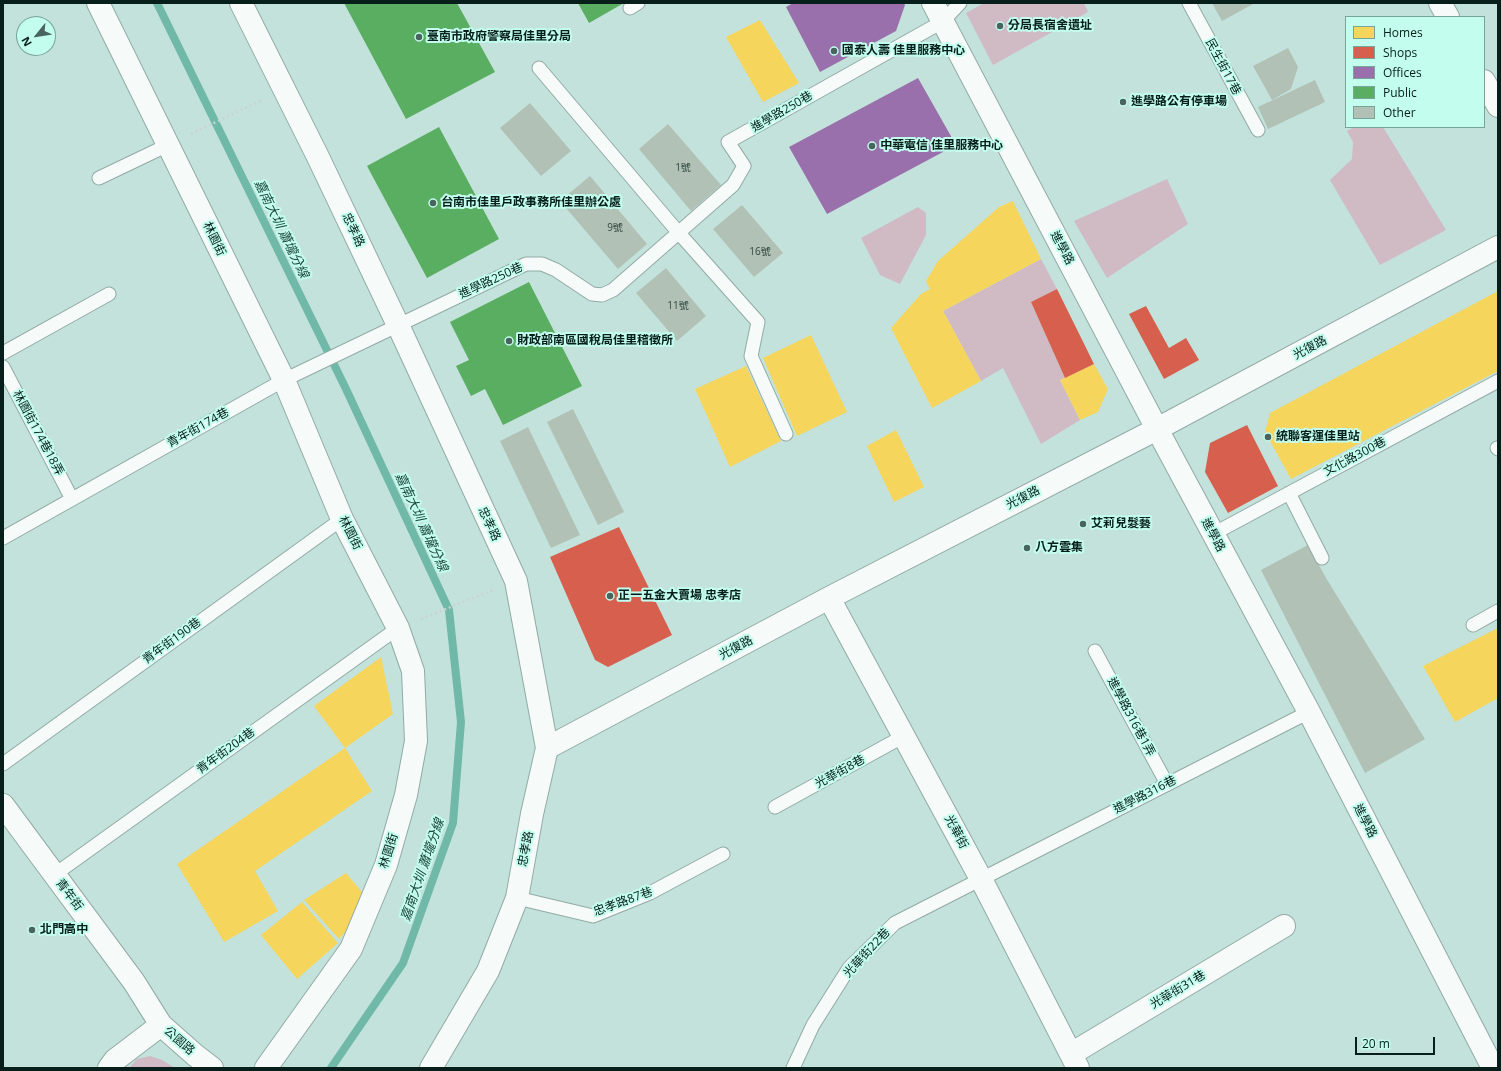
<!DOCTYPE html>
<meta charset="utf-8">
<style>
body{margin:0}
#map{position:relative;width:1501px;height:1071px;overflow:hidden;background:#c3e2db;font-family:"Open Sans",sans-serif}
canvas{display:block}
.frame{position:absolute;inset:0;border:4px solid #071f1a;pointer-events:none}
.legend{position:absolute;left:1345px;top:16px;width:140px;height:112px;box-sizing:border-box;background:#c3fdee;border:1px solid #78a499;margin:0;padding:5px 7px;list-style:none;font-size:12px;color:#071f1a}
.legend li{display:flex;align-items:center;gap:8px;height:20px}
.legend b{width:20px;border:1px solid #78a499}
.north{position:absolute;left:16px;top:16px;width:40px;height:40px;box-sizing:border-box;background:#c3fdee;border:1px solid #78a499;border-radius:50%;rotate:240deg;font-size:11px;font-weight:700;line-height:16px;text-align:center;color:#071f1a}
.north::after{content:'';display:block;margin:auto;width:14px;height:18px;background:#49635e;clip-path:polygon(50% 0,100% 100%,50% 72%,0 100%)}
.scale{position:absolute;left:1355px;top:1037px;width:80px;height:18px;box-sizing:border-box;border:2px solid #071f1a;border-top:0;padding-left:5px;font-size:12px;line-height:14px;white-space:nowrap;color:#071f1a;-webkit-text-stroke:3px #c3fdee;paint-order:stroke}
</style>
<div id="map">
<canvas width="1501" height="1071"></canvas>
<div class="frame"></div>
<ul class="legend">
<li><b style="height:11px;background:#f6d55c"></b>Homes</li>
<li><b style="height:11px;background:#d6604d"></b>Shops</li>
<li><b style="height:11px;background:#9970ab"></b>Offices</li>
<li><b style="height:11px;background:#5aae61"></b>Public</li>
<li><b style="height:11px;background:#b1c1b5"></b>Other</li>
</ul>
<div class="north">N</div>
<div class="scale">20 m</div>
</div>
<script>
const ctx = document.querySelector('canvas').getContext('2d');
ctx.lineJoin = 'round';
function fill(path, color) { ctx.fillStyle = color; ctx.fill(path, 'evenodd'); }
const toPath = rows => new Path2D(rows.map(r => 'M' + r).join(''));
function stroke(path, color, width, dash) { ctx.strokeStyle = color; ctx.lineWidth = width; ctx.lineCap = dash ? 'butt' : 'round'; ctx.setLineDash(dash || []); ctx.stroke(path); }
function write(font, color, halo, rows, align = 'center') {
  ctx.font = font + ' "Open Sans","Noto Sans TC",sans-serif'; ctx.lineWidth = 4; ctx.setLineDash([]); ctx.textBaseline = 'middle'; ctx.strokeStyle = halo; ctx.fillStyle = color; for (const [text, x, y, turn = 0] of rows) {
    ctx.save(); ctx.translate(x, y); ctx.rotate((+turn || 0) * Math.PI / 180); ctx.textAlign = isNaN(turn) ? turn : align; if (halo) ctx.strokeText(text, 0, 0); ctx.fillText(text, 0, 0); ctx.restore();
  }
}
const green = toPath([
 [984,3,1084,3,1088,12,993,65,966,13],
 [1354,127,1383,127,1446,230,1380,265,1330,180,1352,159,1353,142,1347,131],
 [1167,179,1188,224,1107,278,1074,221],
 [918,207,926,213,926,235,900,284,880,275,861,238],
 [1041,259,1057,289,1031,302,1065,378,1060,380,1080,420,1041,444,1003,368,981,381,943,311],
 [150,1056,162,1060,175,1068,129,1068,137,1059]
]);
const homes = toPath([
 [760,20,799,83,763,102,726,37],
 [1013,201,1041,259,943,311,981,381,932,408,891,328,921,294,930,289,926,281,938,261,999,207],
 [1498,291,1498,371,1291,479,1265,432,1270,413],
 [811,335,847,412,797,436,763,358],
 [1094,364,1108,389,1098,412,1080,420,1060,380],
 [746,366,781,441,730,467,695,389],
 [896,430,924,487,894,502,867,446],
 [1498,628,1498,698,1455,722,1423,666],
 [381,657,393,714,345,748,372,791,255,871,278,911,224,942,177,864,345,748,314,706],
 [346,873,366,897,355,921,339,939,304,900],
 [302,902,338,943,297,979,261,935]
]);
const shops = toPath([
 [1057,289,1094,364,1065,378,1031,302],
 [1146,306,1169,348,1186,338,1199,360,1164,379,1129,314],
 [1247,425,1278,486,1228,513,1205,472,1210,443],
 [619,527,672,635,608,667,595,660,550,557]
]);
const offices = toPath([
 [793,3,904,3,905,5,896,31,820,72,786,7],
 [918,78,956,145,827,214,789,147]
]);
const public = toPath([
 [344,3,457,3,495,72,406,119],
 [578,3,624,3,589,23],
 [439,127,499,239,427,278,367,166],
 [529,282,582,386,503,425,485,389,471,396,456,366,469,360,450,322]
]);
const stream = toPath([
 [157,3,346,389,449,610,461,722,453,823,403,963,331,1068]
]);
const building = toPath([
 [1212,3,1255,3,1222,21],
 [1288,48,1298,67,1291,89,1272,100,1253,66],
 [1315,80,1325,102,1268,129,1258,107],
 [530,103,571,151,541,176,500,128],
 [668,124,721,185,691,211,639,149],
 [590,176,647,244,618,269,560,201],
 [742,205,783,253,754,277,713,229],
 [666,268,706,316,677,341,636,293],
 [573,409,624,512,598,525,547,422],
 [528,427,580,535,551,548,500,441],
 [1308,545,1326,578,1425,739,1365,773,1261,570]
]);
const path = toPath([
 [191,134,262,100],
 [421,619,493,590]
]);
const lane = toPath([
 [1189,3,1258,130],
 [630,8,638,3],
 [539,68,678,232,758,322,751,356,786,434],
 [99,178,168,145],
 [3,353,109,294],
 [3,367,72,499],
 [1497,448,1498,449],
 [1289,493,1322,558],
 [1213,534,1498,381],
 [3,538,284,380,526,264,542,264,556,270,592,294,602,295,613,290,733,185,744,166,728,142,942,22,960,3],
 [1473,625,1498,611],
 [1095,651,1167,784],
 [3,764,342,519],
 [775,807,904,736],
 [54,875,398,628],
 [517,898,593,916,650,893,723,854],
 [793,1068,813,1025,849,968,895,923,1309,712]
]);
const street = toPath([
 [98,3,284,380,342,519,398,628,413,671,416,741,406,795,386,865,351,949,266,1068],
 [241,3,318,157,398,325,516,581,547,748,532,814,517,898,488,971,431,1068],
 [933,3,1157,429,1309,712,1493,1068],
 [1440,3,1448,17],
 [1484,81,1498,106],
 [829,598,981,879,1078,1068],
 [547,748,829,598,1157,429,1498,247],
 [3,805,134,982,161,1025,195,1055,212,1068],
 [1071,1054,1284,926],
 [109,1068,115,1060,161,1025]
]);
const markers = [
 [1000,26,4,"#49635e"],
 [419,37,4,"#49635e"],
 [834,51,4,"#49635e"],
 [1123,102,4,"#49635e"],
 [872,146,4,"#49635e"],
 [433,203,4,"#49635e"],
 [509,341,4,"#49635e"],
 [1268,437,4,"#49635e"],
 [1083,524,4,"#49635e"],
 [1027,548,4,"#49635e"],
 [610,596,4,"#49635e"],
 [32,930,4,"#49635e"]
];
const numberNames = [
 ["1號",683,168],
 ["9號",615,228],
 ["16號",760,252],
 ["11號",678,306]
];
const poiNames = [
 ["分局長宿舍遺址",1008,26],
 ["臺南市政府警察局佳里分局",427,37],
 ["國泰人壽 佳里服務中心",842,51],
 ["進學路公有停車場",1131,102],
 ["中華電信 佳里服務中心",880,146],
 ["台南市佳里戶政事務所佳里辦公處",441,203],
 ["財政部南區國稅局佳里稽徵所",517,341],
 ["統聯客運佳里站",1276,437],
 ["艾莉兒髮藝",1091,524],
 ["八方雲集",1035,548],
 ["正一五金大賣場 忠孝店",618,596],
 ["北門高中",40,930]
];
const streetNames = [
 ["民生街17巷",1223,67,62],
 ["進學路250巷",782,112,-30],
 ["忠孝路",353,230,65],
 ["林園街",214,239,64],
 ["進學路",1062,248,62],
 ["進學路250巷",491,281,-25],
 ["光復路",1310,348,-28],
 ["青年街174巷",198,428,-29],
 ["林園街174巷18弄",38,433,62],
 ["文化路300巷",1355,457,-28],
 ["光復路",1023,498,-27],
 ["忠孝路",489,524,65],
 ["林園街",350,533,63],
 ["進學路",1213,535,62],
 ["青年街190巷",172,641,-36],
 ["光復路",736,648,-28],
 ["進學路316巷1弄",1131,717,62],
 ["青年街204巷",226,751,-36],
 ["光華街8巷",840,772,-29],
 ["進學路316巷",1145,795,-27],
 ["進學路",1365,821,63],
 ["光華街",956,832,62],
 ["忠孝路",526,849,-79],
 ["林園街",389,851,-72],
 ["青年街",69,895,53],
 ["忠孝路87巷",623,902,-20],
 ["光華街22巷",867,953,-47],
 ["光華街31巷",1178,990,-31],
 ["公園路",179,1041,41]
];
const waterNames = [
 ["嘉南大圳 蕭壠分線",281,229,64],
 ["嘉南大圳 蕭壠分線",421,522,65],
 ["嘉南大圳 蕭壠分線",423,870,-71]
];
fill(green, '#d0bac3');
fill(homes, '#f6d55c');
fill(shops, '#d6604d');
fill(offices, '#9970ab');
fill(public, '#5aae61');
stroke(stream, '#70b9a9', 8);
fill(building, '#b1c1b5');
stroke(lane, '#92aaa5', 15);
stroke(street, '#92aaa5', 24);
stroke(path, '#cad3d1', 2.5, [2, 3]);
stroke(lane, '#f6fbfa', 13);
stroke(street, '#f6fbfa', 22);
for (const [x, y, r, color] of markers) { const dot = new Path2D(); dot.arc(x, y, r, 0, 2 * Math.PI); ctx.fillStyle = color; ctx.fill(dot); stroke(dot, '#c3fdee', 1.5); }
write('10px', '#324841', null, numberNames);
write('bold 12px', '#071f1a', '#c3fdee', poiNames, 'left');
write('12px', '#071f1a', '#c3fdee', streetNames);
write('italic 13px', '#20483f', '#c3fdee', waterNames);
</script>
